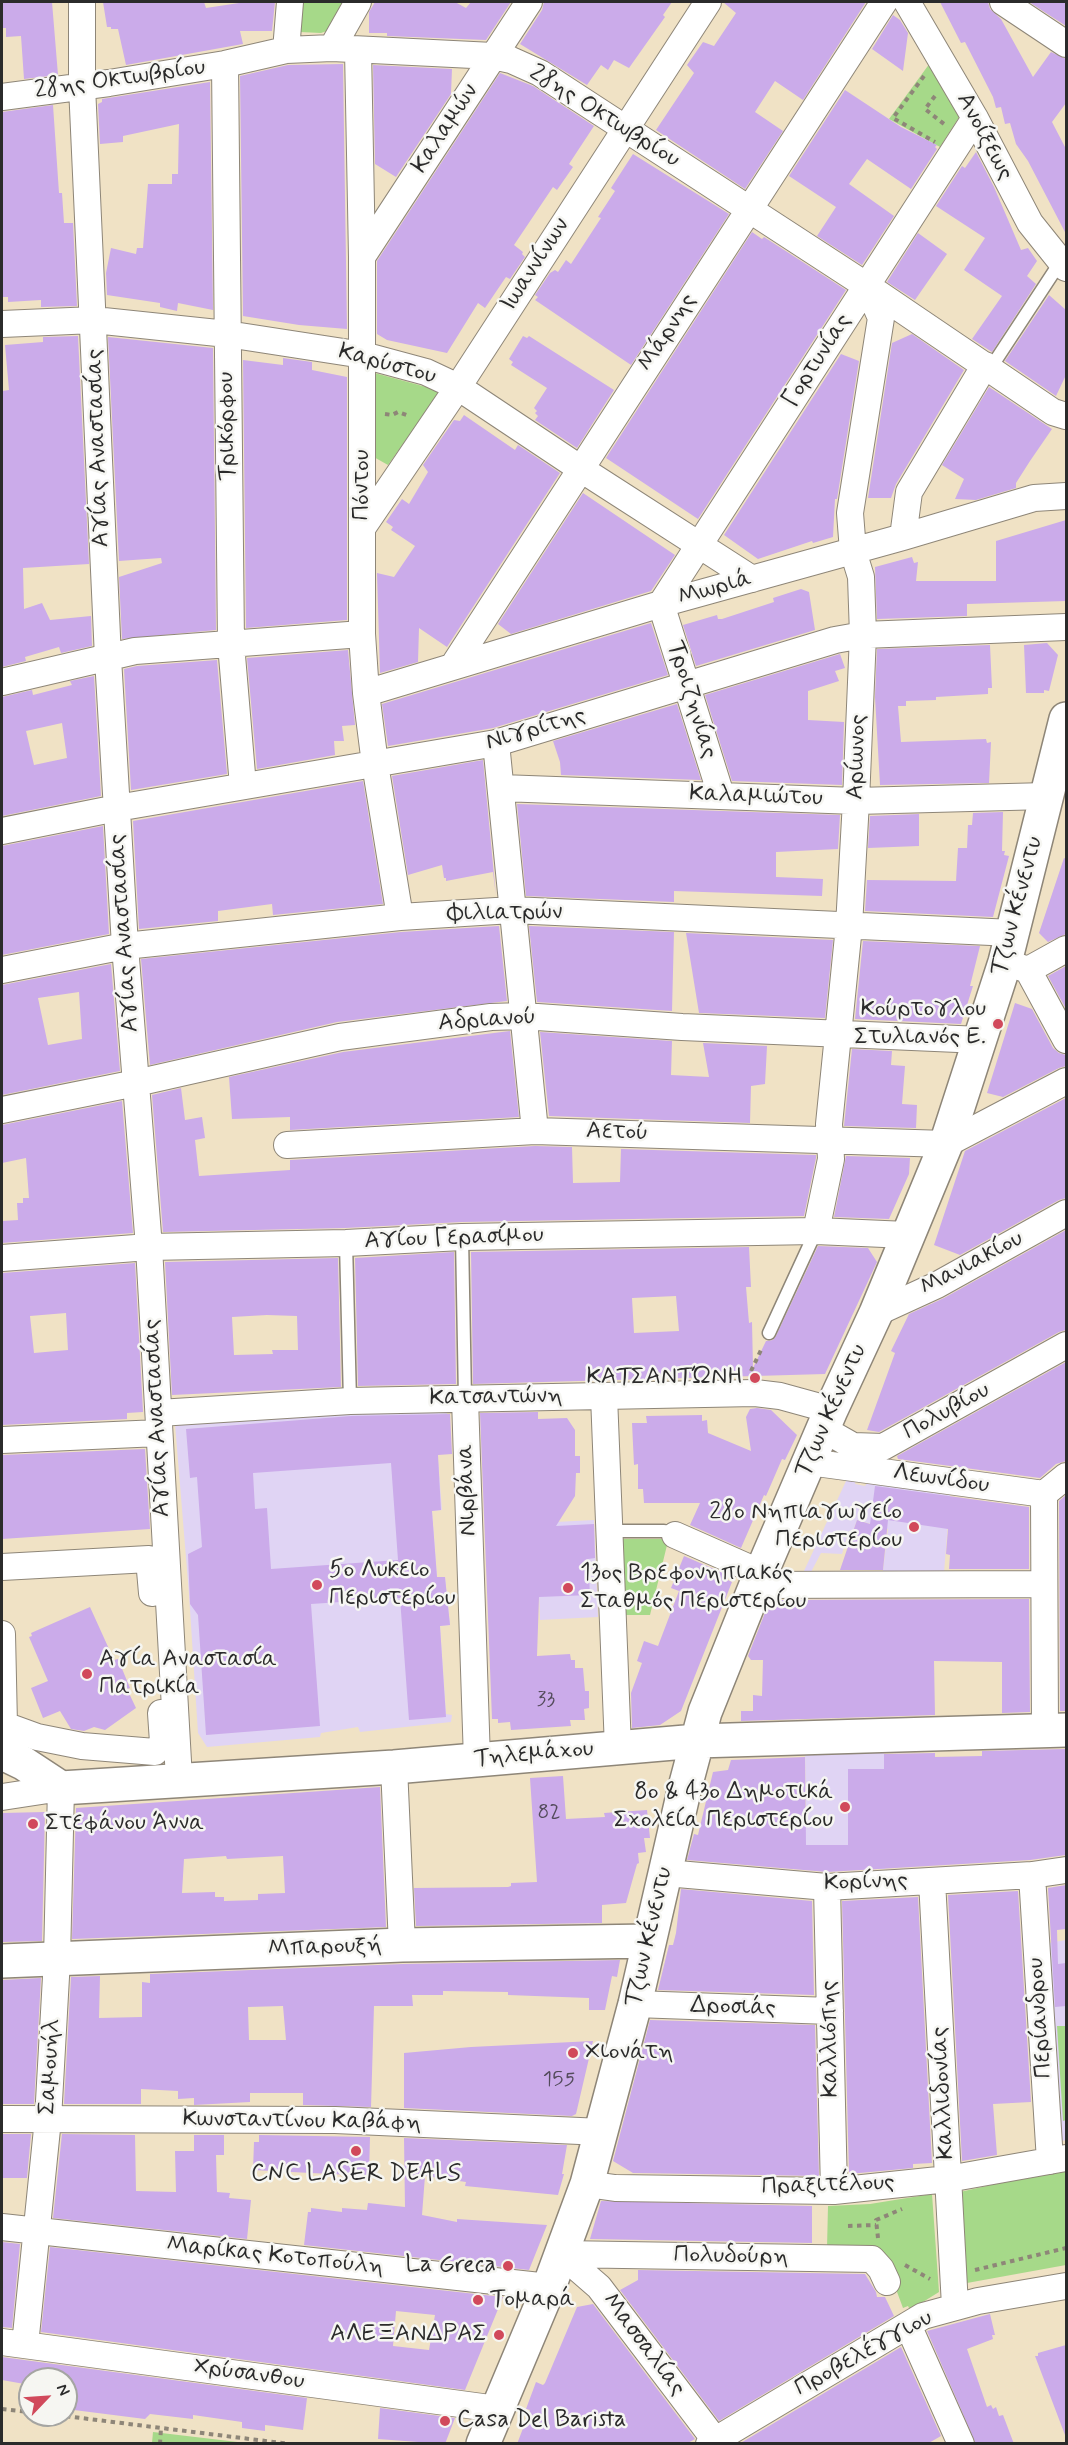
<!DOCTYPE html>
<meta charset="utf-8">
<style>
body{margin:0}
#map{position:relative;width:1068px;height:2445px;overflow:hidden;background:#f0e2c5;font-family:Mynerve,sans-serif}
canvas{display:block}
.frame{position:absolute;inset:0;border:3px solid #2b2b2b;pointer-events:none}
.north{position:absolute;left:18px;top:2367px;width:60px;height:60px;box-sizing:border-box;background:#f6f6f2;border:2px solid #a5a5a2;border-radius:50%;rotate:65deg;font-size:16px;font-weight:700;line-height:24px;text-align:center;color:#2b2b2b}
.north::after{content:'';display:block;margin:auto;width:21px;height:27px;background:#d1495b;clip-path:polygon(50% 0,100% 100%,50% 72%,0 100%)}
</style>
<div id="map">
<canvas width="1068" height="2445"></canvas>
<div class="frame"></div>
<div class="north">N</div>
</div>
<script>
const ctx = document.querySelector('canvas').getContext('2d');
ctx.lineJoin = 'round';
function fill(path, color) { ctx.fillStyle = color; ctx.fill(path, 'evenodd'); }
const toPath = rows => new Path2D(rows.map(r => 'M' + r).join(''));
function stroke(path, color, width, dash) { ctx.strokeStyle = color; ctx.lineWidth = width; ctx.lineCap = dash ? 'butt' : 'round'; ctx.setLineDash(dash || []); ctx.stroke(path); }
function write(font, color, halo, rows, align = 'center') {
  ctx.font = font + ' Mynerve,sans-serif'; ctx.lineWidth = 5; ctx.setLineDash([]); ctx.textBaseline = 'middle'; ctx.strokeStyle = halo; ctx.fillStyle = color; for (const [text, x, y, turn = 0] of rows) {
    ctx.save(); ctx.translate(x, y); ctx.rotate((+turn || 0) * Math.PI / 180); ctx.textAlign = isNaN(turn) ? turn : align; if (halo) ctx.strokeText(text, 0, 0); ctx.fillText(text, 0, 0); ctx.restore();
  }
}
const built = toPath([
 [447,1408,447,1415,430,1455,438,1460,442,1510,432,1511,437,1577,445,1577,448,1606,450,1625,440,1626,446,1714,452,1715,451,1722,360,1732,358,1727,321,1733,320,1737,207,1747,198,1733,189,1594,175,1424],
 [847,1479,856,1480,855,1484,865,1486,867,1483,950,1495,944,1573,883,1571,888,1529,857,1520,853,1531,849,1531,842,1554,821,1553,810,1574,803,1573],
 [594,1520,598,1617,540,1620,536,1523],
 [884,1746,885,1869,802,1870,803,1814,806,1813,805,1751],
 [1066,1940,1066,2140,1055,2143,1043,1944]
]);
const green = toPath([
 [303,2,346,2,327,31,321,33,300,32],
 [930,63,963,111,940,147,889,119],
 [371,372,441,391,388,465,372,456],
 [619,1539,663,1539,668,1541,650,1615,623,1615],
 [1057,2026,1066,2026,1066,2120,1063,2121],
 [1066,2168,1066,2265,967,2283,960,2192],
 [932,2194,939,2292,910,2310,908,2306,903,2308,887,2265,827,2248,828,2206,870,2204],
 [153,2432,246,2443,152,2443]
]);
const building = toPath([
 [2,2,52,2,58,75,24,79,21,36,6,37,6,28,2,28],
 [103,2,204,2,206,8,239,3,239,2,275,2,272,31,240,31,243,44,126,65,118,29,111,29,111,27,107,27],
 [375,2,455,2,466,8,471,2,511,2,486,40,387,36,387,33,369,33,369,12],
 [544,2,672,2,663,15,665,17,629,68,614,60,608,70,601,65,587,85,520,44,542,10],
 [723,2,866,2,803,100,775,81,755,112,783,131,745,189,656,130,694,73,687,65,703,42,714,46,736,13],
 [940,2,988,2,990,9,1001,19,1033,77,1051,52,1066,59,1066,103,1052,122,1066,149,1066,234,1028,161,1016,144,1010,123,1005,124,1001,107,996,108,993,97,965,42,961,43],
 [1029,2,1066,2,1066,26],
 [893,15,900,20,908,33,903,71,872,49],
 [343,64,347,329,299,325,243,316,240,76,288,65],
 [373,65,452,69,451,94,396,177,375,164],
 [500,73,533,86,594,126,569,164,573,167,557,190,553,187,514,245,523,252,522,254,525,257,510,279,506,277,485,308,478,303,447,353,387,340,377,334,377,261],
 [210,82,213,310,178,303,177,311,160,307,160,303,107,295,106,273,111,248,136,254,137,248,143,248,148,184,172,184,172,174,178,174,179,124,123,136,123,142,100,144,98,104,102,102,102,99],
 [845,90,901,127,937,145,935,147,937,149,911,189,867,159,849,184,894,216,862,265,817,236,836,207,789,176],
 [53,105,59,193,62,193,64,223,73,223,77,306,41,307,41,300,8,302,8,297,2,297,2,112],
 [976,152,994,187,1021,250,1028,248,1037,261,1027,276,1036,284,992,352,972,339,1002,296,964,270,985,238,936,206,962,166,965,168],
 [633,154,729,214,631,365,535,300,538,297,535,295,550,273,555,270,558,272,566,260,571,264,601,218,598,217,615,191,611,188],
 [752,232,762,239,764,237,846,290,698,519,606,458],
 [918,233,947,254,915,300,887,282],
 [1049,295,1066,310,1066,375,1056,396,1005,361],
 [912,334,964,370,896,484,891,498,868,498,892,343],
 [78,336,89,564,23,568,24,609,42,603,50,620,91,616,92,646,61,653,59,647,25,657,26,661,2,667,2,391,9,390,5,345,43,342,43,337],
 [523,336,527,338,529,336,614,390,577,448,535,420,538,416,535,413,537,411,534,408,547,388,511,365,513,362,509,359],
 [108,337,213,348,216,630,122,639,119,577,162,563,161,558,119,561],
 [841,354,859,361,837,499,835,499,833,537,813,543,812,541,758,559,724,535],
 [283,358,312,362,312,370,347,377,347,620,246,628,243,360,283,365],
 [989,387,1052,429,1030,461,1016,483,1016,488,976,500,955,499,964,479,942,465],
 [464,415,515,450,518,445,560,473,447,647,419,628,418,662,380,673,377,573,394,577,415,546,391,530,393,527,386,522,402,499,409,504,428,472,423,465,454,420,460,421],
 [583,493,675,555,651,591,511,634,498,624],
 [1066,520,1066,601,967,604,967,616,877,619,875,567,912,557,914,563,918,562,916,581,996,581,996,541],
 [801,589,809,592,815,630,696,666,683,625,717,615,718,619,722,619,774,602,773,598],
 [651,623,668,675,493,728,388,746,382,704],
 [1047,643,1058,655,1049,691,1044,690,1044,693,1026,693,1024,645],
 [990,645,992,688,988,688,988,694,936,697,936,700,906,701,906,706,898,706,901,742,986,739,987,743,991,742,989,783,880,785,875,697,877,649],
 [348,650,355,725,342,726,344,741,334,741,335,755,257,769,247,658],
 [840,654,845,668,835,671,839,681,808,691,808,720,844,722,842,785,732,781,705,695],
 [217,660,227,774,131,790,124,669,137,666],
 [94,676,101,796,2,816,2,697,32,690,33,695,72,685,70,681],
 [62,723,67,758,34,765,26,731],
 [677,704,701,780,561,775,560,762,553,741],
 [483,760,496,896,493,872,446,881,446,878,444,878,442,865,408,875,392,776],
 [363,781,383,904,273,915,272,904,218,911,218,921,139,929,133,821],
 [517,804,840,815,838,849,776,852,776,877,823,879,822,896,674,891,674,902,526,896],
 [1003,812,1002,851,1005,851,1004,855,1009,856,993,917,865,911,867,880,956,881,958,848,967,848,968,825,972,825,973,813],
 [919,814,919,846,868,848,870,816],
 [103,826,109,934,2,955,2,846],
 [1064,858,1066,859,1066,934,1048,942,1039,933],
 [499,926,507,1001,337,1022,150,1065,141,959,401,932],
 [529,926,674,932,672,1011,537,1002],
 [686,933,833,940,825,1018,699,1013],
 [863,941,980,946,970,986,973,986,961,1024,855,1019],
 [111,964,120,1071,2,1095,2,985],
 [79,992,82,1039,48,1045,38,998],
 [1066,966,1066,1009,1048,976],
 [1015,1003,1032,1009,1053,1048,1059,1053,1066,1055,1066,1066,1059,1068,1003,1097,987,1093],
 [510,1031,519,1117,290,1130,290,1117,232,1119,229,1077,343,1052],
 [540,1032,672,1041,671,1075,709,1077,703,1043,767,1046,765,1084,751,1086,750,1123,549,1116],
 [852,1049,892,1051,891,1065,905,1066,902,1104,917,1105,916,1128,844,1126],
 [181,1088,185,1120,202,1117,205,1138,195,1140,199,1176,290,1170,290,1160,535,1146,572,1147,573,1183,620,1182,621,1149,816,1155,816,1158,804,1216,462,1222,345,1228,163,1232,152,1095],
 [1066,1098,1066,1198,1059,1200,960,1255,934,1245,965,1151],
 [122,1101,133,1233,2,1243,2,1221,18,1220,17,1203,23,1203,23,1198,29,1198,26,1158,2,1163,2,1125],
 [846,1156,910,1158,909,1174,889,1219,834,1217],
 [1066,1230,1066,1330,1059,1332,879,1432,867,1430,895,1353,891,1351,909,1314,944,1298],
 [818,1246,868,1248,877,1262,825,1374,473,1384,471,1252,749,1247,751,1287,746,1287,749,1323,752,1322,753,1368,766,1341,773,1340,776,1336],
 [676,1296,679,1331,634,1333,632,1298],
 [454,1252,456,1384,358,1386,355,1258],
 [338,1258,341,1387,172,1395,165,1262],
 [267,1315,297,1316,298,1350,272,1350,273,1354,234,1355,232,1317],
 [135,1263,143,1412,127,1413,127,1419,2,1425,2,1273],
 [66,1313,68,1350,34,1353,30,1316],
 [1066,1362,1066,1461,1056,1464,1040,1478,898,1459,897,1456],
 [757,1408,771,1410,797,1435,785,1460,782,1459,766,1496,764,1495,741,1548,690,1525,700,1503,644,1503,643,1489,638,1489,638,1464,634,1465,632,1423,647,1423,646,1416,702,1415,702,1421,707,1420,708,1433,751,1451,746,1417,750,1409],
 [538,1412,538,1419,567,1418,575,1430,575,1456,580,1456,580,1473,576,1473,575,1496,556,1526,594,1524,595,1558,588,1559,590,1595,539,1597,537,1656,570,1654,571,1660,575,1660,575,1668,583,1668,585,1691,589,1691,589,1708,584,1709,585,1720,570,1720,571,1726,511,1730,510,1722,498,1723,498,1719,492,1719,480,1413],
 [450,1414,452,1454,438,1455,441,1510,432,1511,437,1577,445,1577,450,1625,440,1626,446,1717,409,1720,400,1598,311,1604,320,1726,206,1735,198,1615,190,1604,188,1554,202,1547,197,1477,190,1478,186,1429,351,1416],
 [391,1463,398,1560,271,1569,267,1508,255,1509,253,1473],
 [145,1449,150,1529,2,1539,2,1455],
 [875,1486,1029,1507,1029,1569,949,1569,950,1555,946,1554,948,1529,888,1520,883,1570,840,1570,857,1520,870,1524],
 [1066,1495,1066,1711,1060,1711,1059,1501],
 [684,1556,728,1575,726,1579,732,1582,681,1711,660,1725,632,1728,631,1693,642,1663,637,1661,644,1641,658,1646,679,1591,671,1588],
 [1029,1599,1030,1712,1002,1713,1002,1662,934,1661,935,1715,741,1721,741,1711,753,1711,753,1695,762,1696,763,1660,751,1660,748,1656,770,1600],
 [90,1607,114,1660,118,1659,130,1688,127,1689,136,1708,105,1730,94,1727,84,1731,71,1729,60,1711,43,1718,31,1688,48,1681,29,1637,32,1636,31,1633],
 [1066,1749,1066,1855,1030,1860,827,1872,687,1860,694,1834,698,1835,713,1772,728,1770,731,1760,805,1757,806,1845,848,1845,848,1769,884,1769,884,1754,935,1753,935,1757,982,1756,982,1751],
 [563,1776,566,1819,605,1817,604,1813,647,1810,650,1838,644,1838,646,1852,638,1853,639,1863,637,1864,626,1903,602,1905,602,1923,416,1926,414,1888,508,1887,511,1886,511,1883,537,1882,530,1778],
 [380,1787,386,1927,72,1939,76,1808],
 [226,1856,227,1859,283,1856,285,1893,258,1894,258,1900,224,1901,224,1897,215,1897,215,1892,182,1893,184,1859],
 [45,1812,42,1941,2,1942,2,1813],
 [1066,1885,1066,1929,1057,1930,1058,1964,1066,1963,1066,2006,1055,2007,1048,1888],
 [681,1889,812,1901,814,1995,658,1990,669,1945,673,1945,676,1933],
 [1018,1891,1031,2102,993,2104,997,2155,962,2161,948,1895],
 [918,1897,932,2163,913,2164,913,2168,849,2174,842,1901],
 [620,1960,617,1977,612,1976,605,2010,589,2010,589,1998,508,1995,508,1992,443,1991,443,1995,412,1995,413,2006,374,2006,371,2107,303,2105,303,2093,250,2093,250,2102,194,2105,194,2098,178,2099,178,2091,141,2089,141,2104,64,2104,71,1977,100,1976,99,2018,142,2017,142,1982,150,1983,150,1974,403,1964],
 [283,2006,286,2040,249,2040,248,2007],
 [41,1978,34,2104,2,2104,2,1980],
 [650,2020,815,2025,819,2176,633,2173,613,2161],
 [593,2041,576,2114,572,2116,404,2108,404,2053,471,2047],
 [2,2134,31,2134,27,2178,2,2178],
 [62,2134,135,2135,136,2191,176,2192,175,2151,194,2151,194,2135,224,2135,224,2155,216,2155,217,2192,230,2193,229,2198,251,2200,247,2239,53,2218],
 [259,2135,370,2137,369,2176,253,2170,254,2142,259,2142],
 [404,2138,567,2145,562,2174,564,2174,558,2195,465,2186,466,2182,425,2176,422,2215,457,2222,457,2219,547,2225,529,2270,304,2245,308,2212,311,2212,311,2208,342,2212,342,2208,367,2210,368,2203,405,2207],
 [601,2201,812,2206,812,2243,590,2239],
 [2,2242,20,2244,12,2328,2,2327],
 [50,2247,503,2297,465,2390,41,2332],
 [396,2311,435,2315,429,2350,393,2346],
 [638,2270,865,2274,876,2292,877,2297,885,2297,894,2316,719,2421,620,2290,638,2280],
 [593,2304,695,2439,686,2444,517,2444,530,2410,526,2409,536,2382,543,2385,545,2383,577,2307],
 [990,2314,995,2335,992,2335,993,2339,967,2349,987,2407,991,2405,993,2409,996,2407,999,2416,1003,2415,1014,2444,976,2444,927,2331],
 [1066,2345,1066,2435,1065,2435,1035,2356,1038,2356,1038,2353],
 [901,2347,941,2436,927,2444,739,2444],
 [2,2357,307,2398,303,2430,265,2425,265,2431,242,2428,242,2422,193,2415,193,2419,150,2414,145,2419,66,2409,66,2379,30,2379,30,2385,2,2380],
 [380,2408,455,2418,445,2444,378,2439]
]);
const path = toPath([
 [924,76,893,118,935,142],
 [935,96,925,109,944,124],
 [385,414,392,415,398,412,409,416],
 [751,1371,762,1348],
 [848,2226,876,2225],
 [878,2238,876,2220,902,2209],
 [905,2265,930,2279],
 [975,2270,1066,2248],
 [2,2409,30,2412],
 [57,2415,290,2444],
 [160,2444,161,2428]
]);
const lane = toPath([
 [990,369,1061,261],
 [462,1237,465,1399],
 [346,1243,350,1401],
 [769,1333,816,1231],
 [609,1531,664,1531,675,1535]
]);
const street = toPath([
 [82,2,82,86,108,658,125,946,149,1247,179,1779],
 [907,2,975,118,1030,223,1066,268],
 [1003,2,1066,44],
 [332,48,358,2],
 [286,50,290,2],
 [358,50,362,257,362,634,366,693,375,764,400,917],
 [225,64,231,644,243,786],
 [2,97,109,83,225,64,286,50,332,48,493,56,511,60,540,73,867,286,1053,412,1066,416],
 [362,257,529,2],
 [2,324,94,320,227,334,363,355,426,372,458,387,581,469,752,579],
 [363,527,458,387,708,2],
 [903,537,909,492,985,365],
 [453,666,884,2],
 [2,682,135,651,362,634],
 [366,693,661,604,903,537,1034,498,1066,496],
 [496,743,535,1131],
 [501,788,856,801,1047,796],
 [721,795,661,604,975,118],
 [2,831,117,808,496,743,835,640,863,635,1066,627],
 [1005,962,1028,970,1066,1040],
 [2,970,125,946,400,917,512,910,1013,933],
 [1028,970,1066,949],
 [2,1110,136,1083,340,1037,491,1017,523,1016,682,1027,981,1040],
 [287,1145,535,1131,946,1144,1066,1081],
 [816,1231,831,1159,829,1124,849,926,856,801,863,635,861,577,853,551,850,513,881,318,867,286],
 [2,1258,149,1247,346,1243,462,1237,816,1231,907,1235],
 [876,1313,937,1285,1066,1213],
 [604,1396,618,1748],
 [465,1399,477,1760],
 [159,1413,350,1401,755,1393,780,1396,831,1410],
 [823,1429,853,1446,883,1447,1066,1345],
 [2,1440,159,1433],
 [809,1462,1044,1494],
 [1044,1494,1045,1732],
 [1044,1494,1066,1476],
 [675,1535,761,1573],
 [2,1567,149,1559,152,1593],
 [756,1585,1043,1584],
 [2,1634,4,1725,37,1737,82,1746,155,1752,163,1742,161,1713],
 [394,1767,402,1945],
 [2,1797,61,1788,57,1959,48,2119,25,2345],
 [666,1873,827,1887,1032,1875,1066,1870],
 [1032,1875,1050,2161],
 [932,1881,955,2306],
 [827,1887,834,2191],
 [635,2004,830,2011],
 [2,2119,335,2120,602,2132],
 [587,2184,615,2188,834,2191,948,2179,1066,2158],
 [2,2227,549,2287],
 [561,2254,872,2259,881,2269,887,2282],
 [561,2254,599,2287,718,2444],
 [908,2325,961,2444],
 [2,2342,497,2409],
 [709,2444,923,2316,978,2301,1066,2286]
]);
const secondary = toPath([
 [2,1753,23,1763,61,1788,394,1767,697,1741,1066,1730],
 [2,1961,402,1945,649,1941],
 [483,2444,549,2287,587,2184,635,2004,684,1791,705,1712,756,1585,831,1410,876,1313,946,1144,1005,962,1066,719]
]);
const markers = [
 [998,1024,6,"#d1495b"],
 [755,1378,6,"#d1495b"],
 [914,1527,6,"#d1495b"],
 [317,1585,6,"#d1495b"],
 [568,1588,6,"#d1495b"],
 [87,1674,6,"#d1495b"],
 [845,1807,6,"#d1495b"],
 [33,1824,6,"#d1495b"],
 [573,2053,6,"#d1495b"],
 [356,2151,6,"#d1495b"],
 [508,2266,6,"#d1495b"],
 [478,2300,6,"#d1495b"],
 [499,2335,6,"#d1495b"],
 [445,2421,6,"#d1495b"]
];
const numberNames = [
 ["33",546,1701],
 ["82",549,1814],
 ["155",559,2081]
];
const streetNames = [
 ["28ης Οκτωβρίου",120,80,-8],
 ["28ης Οκτωβρίου",604,117,32],
 ["Καλαμών",446,129,-57],
 ["Ανοίξεως",984,137,62],
 ["Ιωαννίνων",536,265,-57],
 ["Μάρνης",668,333,-57],
 ["Γορτυνίας",818,361,-57],
 ["Καρύστου",387,365,15],
 ["Τρικόρφου",228,426,-91],
 ["Αγίας Αναστασίας",99,448,-92],
 ["Πόντου",363,485,-90],
 ["Μωριά",715,589,-16],
 ["Τροιζηνίας",691,700,73],
 ["Νιγρίτης",536,730,-16],
 ["Αρίωνος",858,757,-88],
 ["Καλαμιώτου",756,797,2],
 ["Τζων Κένεντυ",1018,906,-75],
 ["Φιλιατρών",505,914,-1],
 ["Αγίας Αναστασίας",125,933,-94],
 ["Αδριανού",487,1021,-4],
 ["Αετού",617,1133,2],
 ["Αγίου Γερασίμου",454,1239,-2],
 ["Μανιακίου",972,1264,-28],
 ["Κατσαντώνη",496,1398,-1],
 ["Τζων Κένεντυ",832,1411,-66],
 ["Πολυβίου",947,1412,-29],
 ["Αγίας Αναστασίας",158,1418,-93],
 ["Λεωνίδου",941,1480,8],
 ["Νιρβάνα",468,1490,-92],
 ["Τηλεμάχου",534,1755,-5],
 ["Κορίνης",866,1883,-2],
 ["Τζων Κένεντυ",650,1937,-77],
 ["Μπαρουξή",325,1948,-2],
 ["Δροσιάς",733,2008,2],
 ["Περίανδρου",1041,2018,-94],
 ["Καλλιόπης",831,2039,-91],
 ["Σαμουήλ",51,2067,-87],
 ["Καλλιδονίας",944,2093,-93],
 ["Κωνσταντίνου Καβάφη",302,2122,1],
 ["Πραξιτέλους",828,2186,-2],
 ["Μαρίκας Κοτοπούλη",275,2257,6],
 ["Πολυδούρη",731,2257,1],
 ["Μασσαλίας",643,2345,53],
 ["Προβελέγγιου",864,2354,-29],
 ["Χρύσανθου",249,2375,8]
];
const poiNames = [
 ["Κούρτογλου",986,1010,"right"],
 ["Στυλιανός Ε.",986,1038,"right"],
 ["ΚΑΤΣΑΝΤΏΝΗ",743,1378,"right"],
 ["28ο Νηπιαγωγείο",902,1513,"right"],
 ["Περιστερίου",902,1541,"right"],
 ["5ο Λυκειο",329,1571],
 ["Περιστερίου",329,1599],
 ["13ος Βρεφονηπιακός",580,1574],
 ["Σταθμός Περιστερίου",580,1602],
 ["Αγία Αναστασία",99,1660],
 ["Πατρικία",99,1688],
 ["8ο & 43ο Δημοτικά",833,1793,"right"],
 ["Σχολεία Περιστερίου",833,1821,"right"],
 ["Στεφάνου Άννα",45,1824],
 ["Χιονάτη",585,2053],
 ["CNC LASER DEALS",356,2175,"center"],
 ["La Greca",496,2266,"right"],
 ["Τομαρά",490,2300],
 ["ΑΛΕΞΑΝΔΡΑΣ",487,2335,"right"],
 ["Casa Del Barista",457,2421]
];
fill(built, '#e0d4f4');
fill(green, '#a6d989');
fill(building, '#cbabea');
stroke(lane, '#8e8678', 15);
stroke(street, '#8e8678', 28);
stroke(secondary, '#8e8678', 36);
stroke(path, '#8e8678', 4, [4.5, 4.5]);
stroke(lane, '#fff', 12);
stroke(street, '#fff', 26);
stroke(secondary, '#fff', 33);
for (const [x, y, r, color] of markers) { const dot = new Path2D(); dot.arc(x, y, r, 0, 2 * Math.PI); ctx.fillStyle = color; ctx.fill(dot); stroke(dot, '#f6f6f2', 2); }
write('21px', '#534b5b', null, numberNames);
write('24px', '#2b2b2b', '#f6f6f2', streetNames);
write('24px', '#2b2b2b', '#f6f6f2', poiNames, 'left');
</script>
